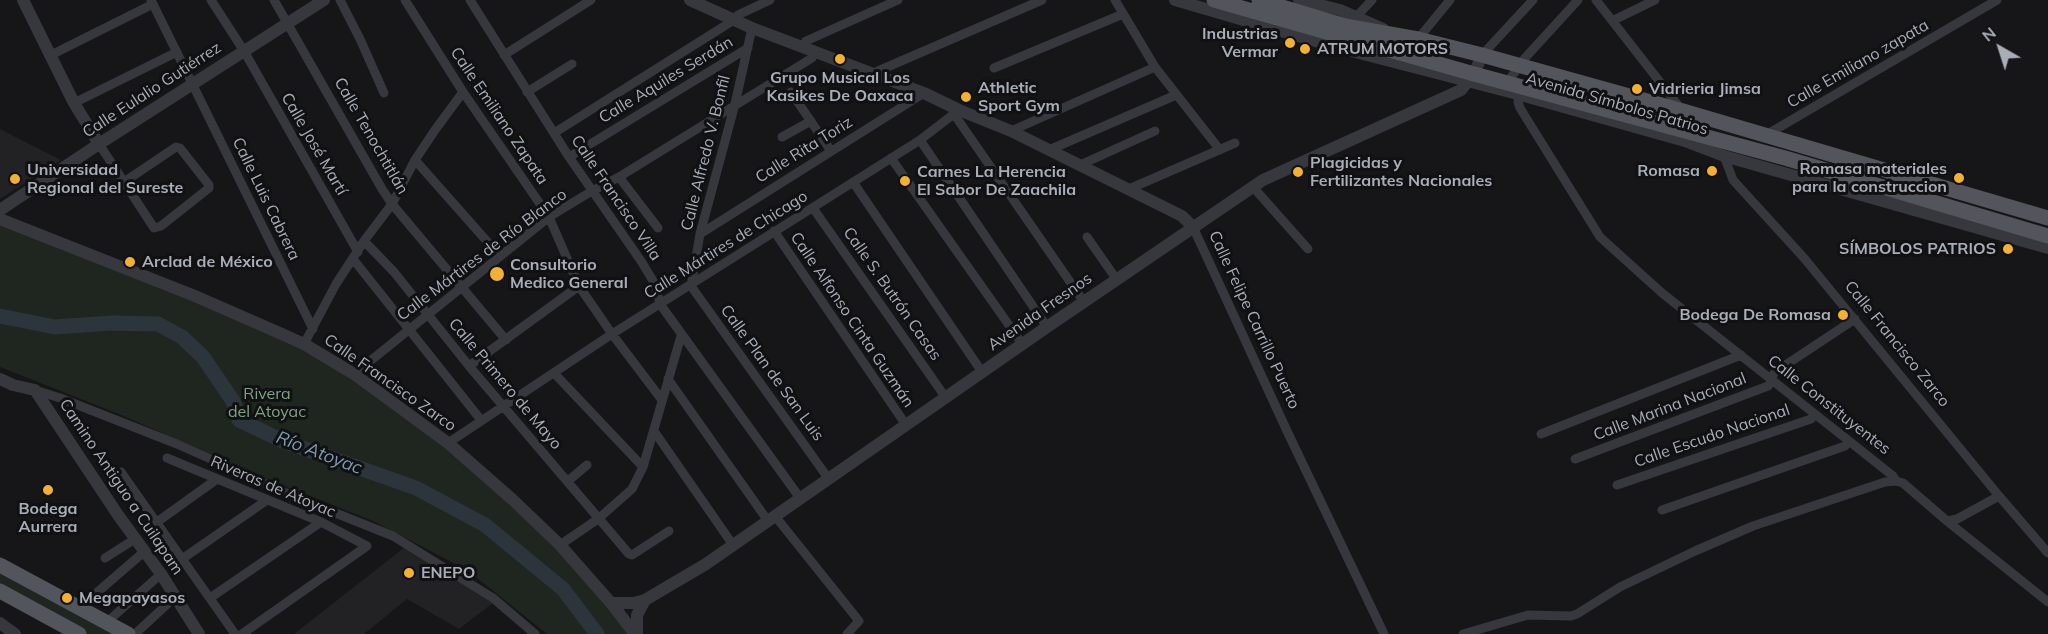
<!DOCTYPE html>
<meta charset="utf-8">
<style>
body{margin:0}
#map{position:relative;width:2048px;height:634px;overflow:hidden;background:#161618;font-family:Mulish,sans-serif}
canvas{display:block}
.north{position:absolute;left:1970px;top:18px;width:60px;height:60px;-webkit-text-stroke:4px #111113;paint-order:stroke;rotate:321deg;font-size:16px;font-weight:700;line-height:24px;text-align:center;color:#a8adb8}
.north::after{content:'';display:block;margin:auto;width:21px;height:27px;background:#a8adb8;clip-path:polygon(50% 0,100% 100%,50% 72%,0 100%)}
</style>
<div id="map">
<canvas width="2048" height="634"></canvas>
<div class="north">N</div>
</div>
<script>
const ctx = document.querySelector('canvas').getContext('2d');
ctx.lineJoin = 'round';
function fill(path, color) { ctx.fillStyle = color; ctx.fill(path, 'evenodd'); }
const toPath = rows => new Path2D(rows.map(r => 'M' + r).join(''));
function stroke(path, color, width, dash) { ctx.strokeStyle = color; ctx.lineWidth = width; ctx.lineCap = dash ? 'butt' : 'round'; ctx.setLineDash(dash || []); ctx.stroke(path); }
function write(font, color, halo, rows, align = 'center') {
  ctx.font = font + ' Mulish,sans-serif'; ctx.lineWidth = 6; ctx.setLineDash([]); ctx.textBaseline = 'middle'; ctx.strokeStyle = halo; ctx.fillStyle = color; for (const [text, x, y, turn = 0] of rows) {
    ctx.save(); ctx.translate(x, y); ctx.rotate((+turn || 0) * Math.PI / 180); ctx.textAlign = isNaN(turn) ? turn : align; if (halo) ctx.strokeText(text, 0, 0); ctx.fillText(text, 0, 0); ctx.restore();
  }
}
const built = toPath([
 [0,129,61,160,0,199],
 [405,547,493,603,459,629,407,599,364,634,294,634]
]);
const green = toPath([
 [0,219,304,344,448,443,611,603,630,634,547,634,467,570,373,521,267,479,119,414,0,367],
 [0,570,118,634,86,634,0,586]
]);
const river = toPath([
 [0,316,55,327,112,323,158,324,182,337,203,357,233,401,239,420,283,441,416,488,485,525,563,589,597,634]
]);
const minor = toPath([
 [151,0,313,329],
 [211,0,244,51,358,252],
 [274,0,382,189,392,204,506,340],
 [340,0,360,39,384,93],
 [405,0,463,92,549,217,579,286,612,334,662,400],
 [470,0,569,157,641,261,655,284,660,304,800,498],
 [1115,0,1155,67,1220,150],
 [1596,0,1681,109],
 [1356,17,1372,0],
 [1614,20,1655,0],
 [752,28,735,104,700,234,691,286,828,478],
 [1418,39,1450,0],
 [803,47,806,41,898,0],
 [504,55,591,0],
 [1482,55,1533,0],
 [49,56,153,4],
 [994,68,1123,14],
 [876,75,878,71,1042,0],
 [1507,83,1525,58,1578,0],
 [527,92,572,64],
 [791,92,831,151],
 [1520,95,1518,102,1520,108,1600,237,1662,293,1849,441,1893,476,1896,481],
 [74,103,177,52],
 [954,114,1084,302],
 [1011,131,1155,67],
 [554,133,734,20,738,15,770,0],
 [1766,135,1997,0],
 [782,137,811,121],
 [920,140,1047,327],
 [99,144,124,182,154,228,161,226,209,188,209,185,180,148,176,147,124,182],
 [1049,150,1176,95],
 [1724,156,1733,180,1804,258,1999,496,2048,553],
 [569,157,748,48],
 [891,158,1023,345],
 [415,160,500,256],
 [1080,165,1155,131],
 [619,177,658,228],
 [853,182,982,372],
 [1253,187,1308,249],
 [1129,189,1235,143],
 [813,208,946,398],
 [1193,227,1287,431,1384,634],
 [774,231,906,425],
 [700,234,924,93],
 [1087,237,1117,280],
 [364,241,394,272,469,366,629,554,632,555,669,531],
 [353,259,481,420],
 [304,344,336,284,364,241,392,204,415,160,435,130,463,92],
 [469,366,579,286],
 [554,373,643,467],
 [354,374,549,217,592,191,619,177,812,58,815,52],
 [1771,378,1775,372,1855,319],
 [668,379,768,521],
 [35,390,60,398,177,444,293,496,393,536,493,598,535,634],
 [654,431,733,545],
 [1541,434,1741,355],
 [448,443,612,334,920,140,959,110],
 [167,458,321,522,367,546,242,634],
 [1575,459,1768,386,1773,380],
 [121,472,235,634],
 [568,481,587,465],
 [1617,485,1811,419,1815,414],
 [1662,510,1845,446,1849,441],
 [775,516,859,621,847,634],
 [1947,521,2048,602],
 [157,522,217,479],
 [560,545,598,519,632,489,643,467,681,336],
 [105,558,135,539],
 [182,559,267,500],
 [210,598,321,522],
 [79,608,145,551],
 [107,622,161,574],
 [135,634,175,597],
 [1463,634,1528,615,1571,616,1577,614,1620,587,1695,551,1753,526,1885,482,1896,481,1903,483,1947,521,1957,519,1999,496]
]);
const tertiary = toPath([
 [23,0,74,103,99,144],
 [690,0,752,28,924,93,959,110,1011,131,1182,216,1193,227],
 [1175,0,1336,47,1510,92,1685,141,1724,156,2048,248],
 [1299,0,1340,10,1383,29],
 [0,210,99,144,324,0],
 [0,219,195,296,275,331,304,344,354,374,448,443,513,500,560,545,611,603,635,634],
 [0,379,13,385,35,390,118,515,161,574,199,634],
 [611,603,634,603,645,600,706,564,1047,327,1263,180,1461,90,1474,74,1482,55],
 [0,623,15,634],
 [637,634,637,615,645,600]
]);
const primary = toPath([
 [1214,0,1474,74,1785,158,2048,236],
 [1259,0,1345,26,1418,39,1482,55,1683,111,2048,218],
 [0,565,128,634],
 [0,591,79,634]
]);
const markers = [
 [1290,43,6,"#f2b134"],
 [1305,49,6,"#f2b134"],
 [840,59,6,"#f2b134"],
 [1637,89,6,"#f2b134"],
 [966,97,6,"#f2b134"],
 [1712,171,6,"#f2b134"],
 [1298,172,6,"#f2b134"],
 [1959,178,6,"#f2b134"],
 [15,179,6,"#f2b134"],
 [905,181,6,"#f2b134"],
 [2008,249,6,"#f2b134"],
 [130,262,6,"#f2b134"],
 [497,274,8,"#f2b134"],
 [1843,315,6,"#f2b134"],
 [48,490,6,"#f2b134"],
 [409,573,6,"#f2b134"],
 [67,598,6,"#f2b134"]
];
const poiNames = [
 ["Industrias",1278,34,"right"],
 ["Vermar",1278,52,"right"],
 ["ATRUM MOTORS",1317,49],
 ["Grupo Musical Los",840,78,"center"],
 ["Kasikes De Oaxaca",840,96,"center"],
 ["Athletic",978,88],
 ["Sport Gym",978,106],
 ["Vidrieria Jimsa",1649,89],
 ["Plagicidas y",1310,163],
 ["Fertilizantes Nacionales",1310,181],
 ["Romasa materiales",1947,169,"right"],
 ["para la construccion",1947,187,"right"],
 ["Universidad",27,170],
 ["Regional del Sureste",27,188],
 ["Romasa",1700,171,"right"],
 ["Carnes La Herencia",917,172],
 ["El Sabor De Zaachila",917,190],
 ["SÍMBOLOS PATRIOS",1996,249,"right"],
 ["Arclad de México",142,262],
 ["Consultorio",510,265],
 ["Medico General",510,283],
 ["Bodega De Romasa",1831,315,"right"],
 ["Bodega",48,509,"center"],
 ["Aurrera",48,527,"center"],
 ["ENEPO",421,573],
 ["Megapayasos",79,598]
];
const streetNames = [
 ["Calle Emiliano zapata",1858,64,-30],
 ["Calle Aquiles Serdán",666,80,-31],
 ["Calle Eulalio Gutiérrez",152,90,-33],
 ["Avenida Símbolos Patrios",1617,104,16],
 ["Calle Emiliano Zapata",499,116,56],
 ["Calle Tenochtitlán",371,136,60],
 ["Calle José Martí",314,144,60],
 ["Calle Rita Toriz",804,150,-32],
 ["Calle Alfredo V. Bonfil",706,153,-76],
 ["Calle Francisco Villa",616,198,56],
 ["Calle Luis Cabrera",266,199,64],
 ["Calle Mártires de Chicago",726,245,-32],
 ["Calle Mártires de Río Blanco",482,255,-37],
 ["Calle S. Butrón Casas",892,294,55],
 ["Avenida Fresnos",1040,312,-35],
 ["Calle Alfonso Cinta Guzmán",852,320,56],
 ["Calle Felipe Carrillo Puerto",1254,320,65],
 ["Calle Francisco Zarco",1897,344,51],
 ["Calle Plan de San Luis",772,373,54],
 ["Calle Francisco Zarco",390,383,35],
 ["Calle Primero de Mayo",505,384,50],
 ["Calle Constituyentes",1829,405,38],
 ["Calle Marina Nacional",1670,407,-21],
 ["Calle Escudo Nacional",1712,436,-19],
 ["Camino Antiguo a Cuilapam",121,487,56],
 ["Riveras de Atoyac",273,487,23]
];
const parkNames = [
 ["Rivera",267,394],
 ["del Atoyac",267,412]
];
const waterNames = [
 ["Río Atoyac",319,453,21]
];
fill(built, '#222225');
fill(green, '#1e261f');
stroke(river, '#2c353c', 15);
stroke(minor, '#37383d', 9);
stroke(tertiary, '#37383d', 12);
stroke(primary, '#53555c', 15);
for (const [x, y, r, color] of markers) { const dot = new Path2D(); dot.arc(x, y, r, 0, 2 * Math.PI); ctx.fillStyle = color; ctx.fill(dot); stroke(dot, '#111113', 2); }
write('bold 16px', '#a8adb8', '#111113', poiNames, 'left');
write('16px', '#a8adb8', '#111113', streetNames);
write('16px', '#7fa381', '#111113', parkNames);
write('italic 18px', '#7f9bb3', '#111113', waterNames);
</script>
